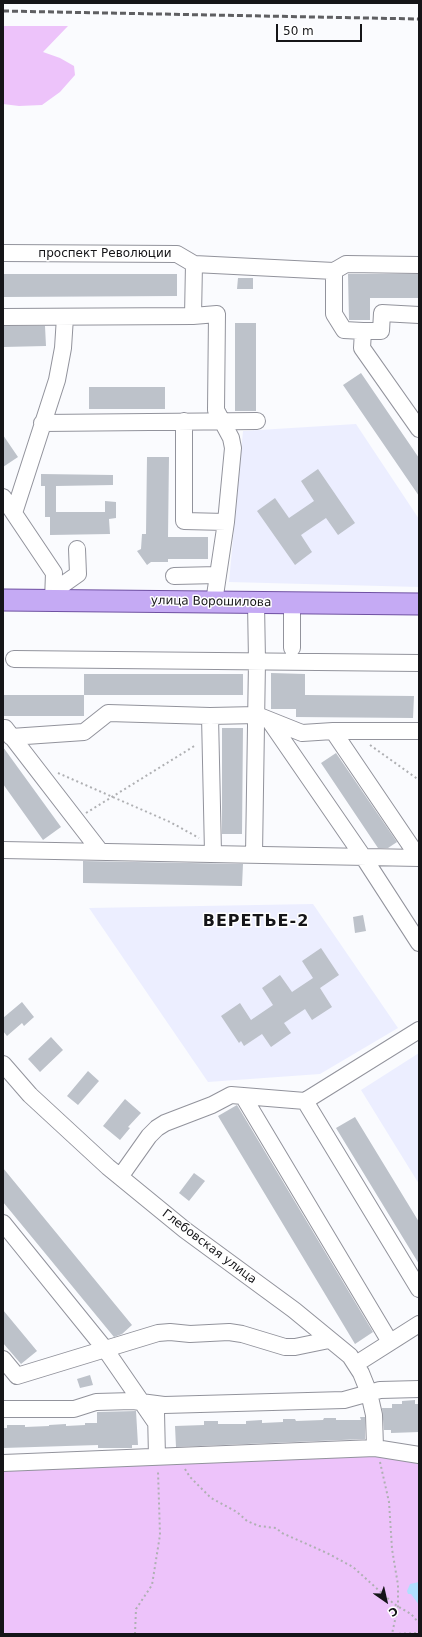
<!DOCTYPE html>
<meta charset="utf-8">
<style>
body{margin:0}
#map{position:relative;width:422px;height:1637px;overflow:hidden;background:#fafbfe;font-family:"DejaVu Sans",sans-serif}
canvas{display:block}
.frame{position:absolute;inset:0;border:4px solid #151518;pointer-events:none}
.north{position:absolute;left:366px;top:1581px;width:40px;height:40px;-webkit-text-stroke:3px #fff;paint-order:stroke;rotate:146deg;font-size:11px;font-weight:700;line-height:16px;text-align:center;color:#151518}
.north::after{content:'';display:block;margin:auto;width:14px;height:18px;background:#151518;clip-path:polygon(50% 0,100% 100%,50% 72%,0 100%)}
.scale{position:absolute;left:276px;top:24px;width:86px;height:18px;box-sizing:border-box;border:2px solid #151518;border-top:0;padding-left:5px;font-size:12px;line-height:14px;white-space:nowrap;color:#151518;-webkit-text-stroke:3px #fff;paint-order:stroke}
</style>
<div id="map">
<canvas width="422" height="1637"></canvas>
<div class="frame"></div>
<div class="north">С</div>
<div class="scale">50 m</div>
</div>
<script>
const ctx = document.querySelector('canvas').getContext('2d');
ctx.lineJoin = 'round';
function fill(path, color) { ctx.fillStyle = color; ctx.fill(path, 'evenodd'); }
const toPath = rows => new Path2D(rows.map(r => 'M' + r).join(''));
function stroke(path, color, width, dash) { ctx.strokeStyle = color; ctx.lineWidth = width; ctx.lineCap = dash ? 'butt' : 'round'; ctx.setLineDash(dash || []); ctx.stroke(path); }
function write(font, color, halo, rows, align = 'center') {
  ctx.font = font + ' "DejaVu Sans",sans-serif'; ctx.lineWidth = 3; ctx.setLineDash([]); ctx.textBaseline = 'middle'; ctx.strokeStyle = halo; ctx.fillStyle = color; for (const [text, x, y, turn = 0] of rows) {
    ctx.save(); ctx.translate(x, y); ctx.rotate((+turn || 0) * Math.PI / 180); ctx.textAlign = isNaN(turn) ? turn : align; if (halo) ctx.strokeText(text, 0, 0); ctx.fillText(text, 0, 0); ctx.restore();
  }
}
const built = toPath([
 [356,424,419,519,419,587,229,582,243,431],
 [313,904,398,1028,320,1074,208,1082,89,908],
 [419,1053,419,1184,361,1090]
]);
const green = toPath([
 [3,26,68,26,43,52,60,58,74,66,75,75,60,92,42,105,19,106,3,104],
 [376,1455,419,1464,419,1634,3,1634,3,1469]
]);
const water = toPath([
 [419,1582,419,1605,411,1594,408,1594,407,1591,410,1584]
]);
const building = toPath([
 [3,274,177,274,177,296,3,297],
 [348,274,419,274,419,298,370,298,370,320,349,320],
 [238,278,253,278,253,289,237,289],
 [235,323,256,323,256,411,235,411],
 [3,326,45,326,46,346,3,347],
 [361,373,419,458,419,496,343,385],
 [89,387,165,387,165,409,89,409],
 [3,435,18,457,3,467],
 [147,457,169,457,168,537,208,537,208,559,168,559,168,562,151,562,147,565,137,551,141,549,142,534,146,534],
 [318,469,355,523,338,535,326,518,301,535,312,552,295,565,257,511,275,498,289,518,314,501,301,481],
 [41,474,113,475,113,485,56,486,56,512,105,512,105,501,116,502,116,518,109,519,110,534,50,535,50,517,45,517,45,486,41,486],
 [271,673,305,674,305,695,414,696,413,718,296,717,296,709,271,709],
 [84,674,243,674,243,695,84,695],
 [3,695,84,695,84,716,3,716],
 [222,728,243,728,242,834,222,834],
 [3,747,61,827,43,840,3,784],
 [336,753,397,842,388,848,378,848,321,763],
 [83,861,243,864,242,886,83,883],
 [363,915,366,931,355,933,353,917],
 [321,948,339,975,320,988,332,1007,312,1020,305,1009,284,1023,291,1033,271,1047,262,1034,244,1046,241,1041,239,1043,221,1016,240,1003,251,1020,273,1005,262,988,280,975,292,992,313,978,302,961],
 [22,1002,34,1017,24,1026,22,1023,7,1036,3,1031,3,1018],
 [51,1037,63,1050,40,1072,28,1059],
 [88,1071,99,1081,78,1105,67,1096],
 [125,1099,141,1113,128,1127,130,1128,120,1140,103,1126],
 [237,1105,373,1332,355,1344,218,1116],
 [355,1117,419,1222,419,1264,336,1128],
 [3,1168,132,1325,122,1334,114,1337,3,1202],
 [194,1173,205,1181,189,1201,179,1193],
 [3,1310,37,1351,21,1364,3,1343],
 [90,1375,93,1385,80,1388,77,1379],
 [415,1400,415,1404,419,1404,419,1432,391,1433,391,1430,384,1430,382,1408,392,1408,392,1404,402,1404,402,1401],
 [136,1411,138,1445,132,1445,132,1448,98,1448,98,1445,3,1448,3,1428,7,1428,7,1425,25,1425,25,1427,49,1426,49,1425,66,1424,66,1426,85,1425,85,1423,97,1423,97,1412],
 [360,1417,365,1417,365,1439,176,1447,175,1426,204,1425,204,1421,218,1421,218,1424,246,1424,246,1421,262,1420,262,1423,283,1422,283,1419,295,1419,296,1421,323,1420,324,1418,336,1418,336,1420,361,1420]
]);
const path = toPath([
 [370,745,419,780],
 [58,773,170,822,199,838],
 [86,813,196,745],
 [380,1462,389,1502,392,1549,398,1585,398,1606,392,1634],
 [185,1469,190,1477,211,1498,237,1512,247,1521,259,1526,276,1528,282,1533,327,1553,353,1567,394,1604,411,1614,419,1623],
 [135,1634,136,1609,152,1585,160,1535,158,1471],
 [394,1634,419,1633]
]);
const minor = toPath([
 [3,253,177,254,194,264,334,271,346,264,419,265],
 [194,264,193,316,217,314,216,410,231,438,233,448,226,522,214,602],
 [334,271,334,314,344,330,363,331,362,348,419,429],
 [3,317,193,316],
 [363,331,381,331,382,313,419,315],
 [184,421,184,521,226,522],
 [42,423,257,421],
 [3,497,54,573,53,600],
 [14,513,57,380,63,348,65,317],
 [174,576,218,575],
 [60,600,61,586,78,574,77,549],
 [292,648,292,603],
 [14,659,419,663],
 [269,720,364,858,419,943],
 [3,728,5,728,100,851],
 [11,737,84,732,108,713,210,716],
 [3,850,419,858],
 [213,853,210,716,257,715,302,733,333,731],
 [254,854,257,661,256,603],
 [419,858,333,731,419,731],
 [3,1064,30,1095,108,1167,185,1230,294,1310,350,1356,361,1373,369,1393,374,1415,375,1448],
 [243,1096,390,1342],
 [305,1101,419,1289],
 [120,1177,149,1136,157,1128,165,1123,212,1105,231,1095,305,1101,419,1030],
 [3,1223,105,1349,156,1423],
 [3,1359,17,1376,158,1333,170,1332,190,1334,229,1332,242,1334,285,1347,295,1347,329,1340],
 [356,1364,419,1324],
 [3,1409,74,1409,96,1402,133,1401,164,1405,344,1400,380,1390,419,1389],
 [156,1412,157,1457],
 [3,1463,375,1448,419,1455]
]);
const major = toPath([
 [3,600,419,604]
]);
const rail = toPath([
 [3,11,419,19]
]);
const streetNames = [
 ["проспект Революции",105,254],
 ["улица Ворошилова",211,602,1],
 ["Глебовская улица",209,1247,37]
];
const districtNames = [
 ["ВЕРЕТЬЕ-2",256,922]
];
fill(built, '#eceeff');
fill(green, '#edc3fa');
fill(water, '#b1dffe');
fill(building, '#bdc2ca');
stroke(minor, '#92939c', 18);
stroke(major, '#6f51a2', 23);
stroke(path, '#afb0b3', 2, [2, 3]);
stroke(minor, '#fff', 16);
stroke(major, '#c5aaf4', 21);
stroke(rail, '#5f5f62', 3, [6, 3]);
write('12px', '#151518', '#fff', streetNames);
ctx.letterSpacing = '1px';
write('bold 16px', '#151518', '#fff', districtNames);
ctx.letterSpacing = '0px';
</script>
